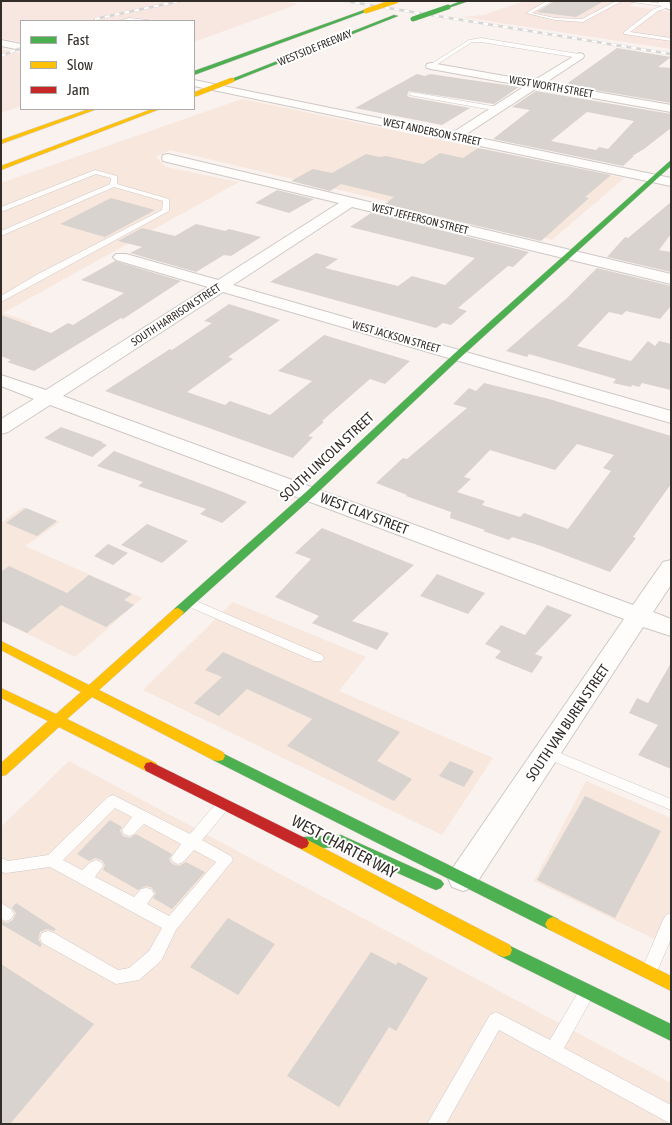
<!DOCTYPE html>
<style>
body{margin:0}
#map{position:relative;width:672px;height:1125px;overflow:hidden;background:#faf2ee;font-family:"Asap Condensed",sans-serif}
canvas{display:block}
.frame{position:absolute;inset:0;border:2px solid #332d29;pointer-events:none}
.legend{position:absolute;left:20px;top:20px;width:175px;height:90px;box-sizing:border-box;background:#fff;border:1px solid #adaba9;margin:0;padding:6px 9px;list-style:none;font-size:15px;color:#332d29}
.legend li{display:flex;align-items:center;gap:10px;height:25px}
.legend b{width:25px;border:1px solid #adaba9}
</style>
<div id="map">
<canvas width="672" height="1125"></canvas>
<div class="frame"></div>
<ul class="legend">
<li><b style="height:6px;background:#4caf50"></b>Fast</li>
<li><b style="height:6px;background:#ffc107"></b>Slow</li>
<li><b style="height:6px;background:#c62828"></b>Jam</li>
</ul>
</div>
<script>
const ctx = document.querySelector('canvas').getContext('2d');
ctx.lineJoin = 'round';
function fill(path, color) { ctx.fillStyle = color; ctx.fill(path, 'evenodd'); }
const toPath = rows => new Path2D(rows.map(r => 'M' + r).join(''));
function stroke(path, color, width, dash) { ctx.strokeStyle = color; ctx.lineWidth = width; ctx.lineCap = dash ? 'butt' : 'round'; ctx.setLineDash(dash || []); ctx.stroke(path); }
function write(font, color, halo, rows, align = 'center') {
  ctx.font = font + ' "Asap Condensed",sans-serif'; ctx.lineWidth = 4; ctx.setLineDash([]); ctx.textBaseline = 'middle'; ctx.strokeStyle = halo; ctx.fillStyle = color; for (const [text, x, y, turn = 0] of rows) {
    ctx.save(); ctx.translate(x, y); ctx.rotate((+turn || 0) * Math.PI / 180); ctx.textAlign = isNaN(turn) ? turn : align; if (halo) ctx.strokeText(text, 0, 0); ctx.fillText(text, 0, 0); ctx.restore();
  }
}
const built = toPath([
 [242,99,624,178,552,240,170,150,156,157,166,167,239,182,3,313,33,323,1,342,1,183],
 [23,507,60,522,25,546,142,598,75,657,1,621,1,523],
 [233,602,366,657,339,691,493,758,442,835,143,690],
 [69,761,671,1083,671,1124,1,1124,1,827],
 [586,781,671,818,671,947,534,881]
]);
const industrial = toPath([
 [1,1,282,1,298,4,194,42,194,21,21,21,21,42,1,38],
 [525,1,637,1,630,6,671,12,671,49,462,17,483,15],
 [1,49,21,53,21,106,1,113]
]);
const building = toPath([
 [555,1,604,1,576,17,537,12],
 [617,48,671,57,658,67,671,68,671,103,565,85],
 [417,74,425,76,430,74,519,87,494,104,409,91,407,95,409,97,470,108,442,125,355,108],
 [536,91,671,114,671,128,644,149,632,156,634,156,623,166,493,139,530,110,512,107],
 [587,112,634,121,608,149,599,147,596,150,551,141],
 [478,148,611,175,585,197,589,198,541,241,385,204,394,197,341,184,330,191,291,181,313,169,332,173,366,154,379,157,386,156,423,164,440,153,463,158],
 [277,190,314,199,289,213,255,203],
 [111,198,155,210,105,237,60,224],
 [671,202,671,234,659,250,671,252,671,272,607,257,625,237,628,238],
 [371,213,529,252,513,267,508,266,458,308,467,311,451,325,443,323,436,328,270,282,316,253,338,259,325,268,398,286,412,276,445,285,475,258,350,227],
 [196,224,225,231,229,229,261,237,231,256,224,255,196,272,130,253,142,247,118,241,142,228,175,236],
 [115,261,181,281,123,319,121,318,34,371,7,362,11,360,1,356,1,315,51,333,68,323,73,325,124,293,81,280],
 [597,268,671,286,671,306,660,319,626,311,622,315,609,312,577,346,631,361,648,341,655,346,659,341,671,344,671,390,642,383,639,387,632,385,631,387,613,383,616,379,529,354,527,357,506,351,567,298],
 [229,304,280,320,228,357,233,359,187,392,225,405,230,401,270,415,312,381,278,371,324,335,410,361,385,384,370,379,322,421,324,422,308,436,313,437,293,458,105,391,170,349,172,350,212,323,204,321],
 [484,383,549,399,671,436,671,484,633,537,636,538,610,572,541,546,512,537,509,540,483,531,485,530,450,518,451,512,406,496,407,495,376,483,403,458,407,459,467,408,453,404,469,388,476,391],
 [577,444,614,455,603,468,611,471,568,529,524,513,520,517,482,505,485,501,457,492,471,479,464,477,490,450,555,470],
 [61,427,103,442,102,443,107,445,92,457,44,438],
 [114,451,223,492,247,502,222,523,200,514,206,509,138,486,143,482,97,466],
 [26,508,57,521,37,536,6,523],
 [147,524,188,541,162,563,121,545],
 [322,528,414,565,352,621,389,633,377,650,312,623,319,616,275,597,311,559,295,553],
 [108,544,128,553,113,565,94,556],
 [9,566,67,593,89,575,132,594,124,600,134,605,106,627,61,605,27,633,1,621,1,572],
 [437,574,462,584,485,593,468,614,420,596],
 [547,605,572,615,535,654,543,657,532,673,495,658,501,651,485,644,501,625,525,635],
 [223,652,400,732,377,761,412,779,394,801,287,746,312,719,247,689,219,716,194,703,222,677,205,670],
 [671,663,671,769,638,755,658,725,629,713,637,698,648,703],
 [450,761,474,771,464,787,439,776],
 [585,796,661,831,615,918,537,880],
 [110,820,122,827,120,831,123,836,130,838,136,834,172,854,169,859,172,864,179,866,186,862,205,872,172,909,153,898,156,893,151,887,146,886,138,890,103,870,105,865,102,860,95,858,89,861,77,854],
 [16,903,56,929,54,931,47,929,40,932,38,939,42,945,40,947,1,924,1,921,7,923,13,920,16,913,12,908],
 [228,918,275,944,238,995,190,967],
 [371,952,396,965,398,962,428,978,396,1031,389,1027,339,1107,287,1076],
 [1,964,94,1024,10,1124,1,1124]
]);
const lane = toPath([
 [547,1,553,1,532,13,555,18,582,19,616,1,622,1,583,22,555,20,526,13,547,1],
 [625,1,642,1,669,5,669,7,658,11,630,32,671,38,671,41,624,34,624,32,654,9,662,6,625,1],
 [129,18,148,20,150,21,119,21,129,18],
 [481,38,579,54,582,56,579,58,481,42,472,42,433,67,428,66,469,40,481,38],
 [411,92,498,107,501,109,498,111,409,95,411,92],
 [95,170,117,176,117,184,169,199,169,211,1,302,1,296,38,274,162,210,163,201,114,187,1,236,1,231,110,184,111,178,96,174,1,212,1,207,95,170],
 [189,598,322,655,324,658,322,661,314,661,185,605,183,602,189,598],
 [548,748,671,799,671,810,543,757,541,753,543,749,548,748],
 [113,795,190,834,219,800,224,798,229,800,231,804,229,808,202,840,231,856,233,860,176,930,161,961,139,980,116,984,42,943,40,938,42,933,48,931,54,933,118,970,129,968,149,951,162,928,50,867,6,873,1,872,1,858,8,861,48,855,108,797,113,795],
 [115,808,132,817,122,830,124,834,129,836,134,834,144,824,181,844,171,858,173,862,178,864,183,862,194,850,216,862,169,916,147,904,154,894,151,889,146,888,141,889,134,897,95,877,103,866,101,862,96,860,91,862,82,870,63,860,115,808],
 [1,903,11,909,14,914,11,919,6,921,1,919,1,903],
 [671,913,671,939,658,969,656,974,650,976,644,974,642,969,663,920,666,915,671,913],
 [586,987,592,989,594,994,564,1048,671,1105,671,1124,499,1030,446,1124,427,1124,490,1015,496,1012,502,1015,550,1040,580,989,586,987]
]);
const street = toPath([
 [660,1,669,1,671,10,661,6,658,3,660,1],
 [1,40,21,44,21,50,1,46,1,40],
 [579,53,583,54,584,56,583,58,545,83,671,105,671,112,537,88,465,135,671,178,671,186,194,86,194,80,452,133,525,86,431,69,427,68,426,66,427,64,431,63,533,81,579,53],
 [168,154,671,274,671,284,352,207,233,285,671,411,671,423,223,292,63,396,633,605,663,562,671,560,671,585,653,612,671,619,671,636,643,627,474,887,463,891,452,887,448,878,452,869,624,619,50,405,8,432,1,434,1,419,34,399,1,386,1,375,46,390,208,287,116,260,113,257,116,254,126,254,218,280,339,203,163,161,162,158,163,155,168,154]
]);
const fast = toPath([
 [461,1,469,1,448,8,446,7,461,1],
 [364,10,368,11,194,75,194,71,364,10],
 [394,15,398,16,234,81,229,80,394,15],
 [671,160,671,166,461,357,314,496,182,615,174,615,172,612,174,609,306,492,455,353,671,160],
 [218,751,558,919,561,924,558,929,553,931,548,929,213,760,211,756,213,752,218,751],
 [341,835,441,880,444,884,441,888,436,890,431,888,340,847,303,849,298,847,296,843,298,839,303,837,341,835],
 [504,943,671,1024,671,1041,498,955,496,950,498,945,504,943]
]);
const slow = toPath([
 [89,109,97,109,1,144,1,140,89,109],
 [152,109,160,109,1,170,1,166,152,109],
 [178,608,184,612,182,615,99,690,223,752,225,756,223,760,218,761,213,760,92,697,67,719,156,763,158,767,156,771,151,772,146,771,59,727,6,775,1,776,1,763,48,721,1,698,1,688,56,714,81,692,1,650,1,641,89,685,174,609,178,608],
 [302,837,510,945,512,950,510,955,504,957,498,955,297,847,295,843,297,839,302,837],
 [553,917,671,976,671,991,548,929,545,924,548,919,553,917]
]);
const jam = toPath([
 [151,762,307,839,309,843,307,847,302,849,297,847,146,771,144,767,146,763,151,762]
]);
const rail = toPath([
 [345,1,671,54],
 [95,19,180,1],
 [1,56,21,48]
]);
const fastBridge = toPath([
 [413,19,448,7]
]);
const slowBridge = toPath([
 [366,11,396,1],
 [196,94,232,80]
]);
const farStreetnames = [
 ["WESTSIDE FREEWAY",315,48,-22],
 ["WEST WORTH STREET",551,87,10],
 ["WEST ANDERSON STREET",432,132,12],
 ["WEST JEFFERSON STREET",420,219,14],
 ["SOUTH HARRISON STREET",176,315,-33],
 ["WEST JACKSON STREET",396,337,16]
];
const streetNames = [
 ["SOUTH LINCOLN STREET",327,457,-43],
 ["WEST CLAY STREET",364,514,21],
 ["SOUTH VAN BUREN STREET",568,723,-56]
];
const nearStreetnames = [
 ["WEST CHARTER WAY",344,847,28]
];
fill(built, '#f7e7dd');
fill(industrial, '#f8e6e1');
fill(building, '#d8d3ce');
stroke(lane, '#cfc8c5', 1);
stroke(street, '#cfc8c5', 2);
stroke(fast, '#cfc8c5', 1);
stroke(slow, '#cfc8c5', 1);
stroke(jam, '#cfc8c5', 1);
fill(lane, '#fefdfc');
fill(street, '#fefdfc');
fill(fast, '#4caf50');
fill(slow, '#ffc107');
fill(jam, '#c62828');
stroke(rail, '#d8d6d4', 2.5);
stroke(rail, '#fff', 2, [5]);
stroke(fastBridge, '#d5d0ce', 5.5, []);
stroke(slowBridge, '#d5d0ce', 5.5, []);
stroke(fastBridge, '#4caf50', 5);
stroke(slowBridge, '#ffc107', 5);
write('11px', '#332d29', '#fff', farStreetnames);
write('14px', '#332d29', '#fff', streetNames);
write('16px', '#332d29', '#fff', nearStreetnames);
</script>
